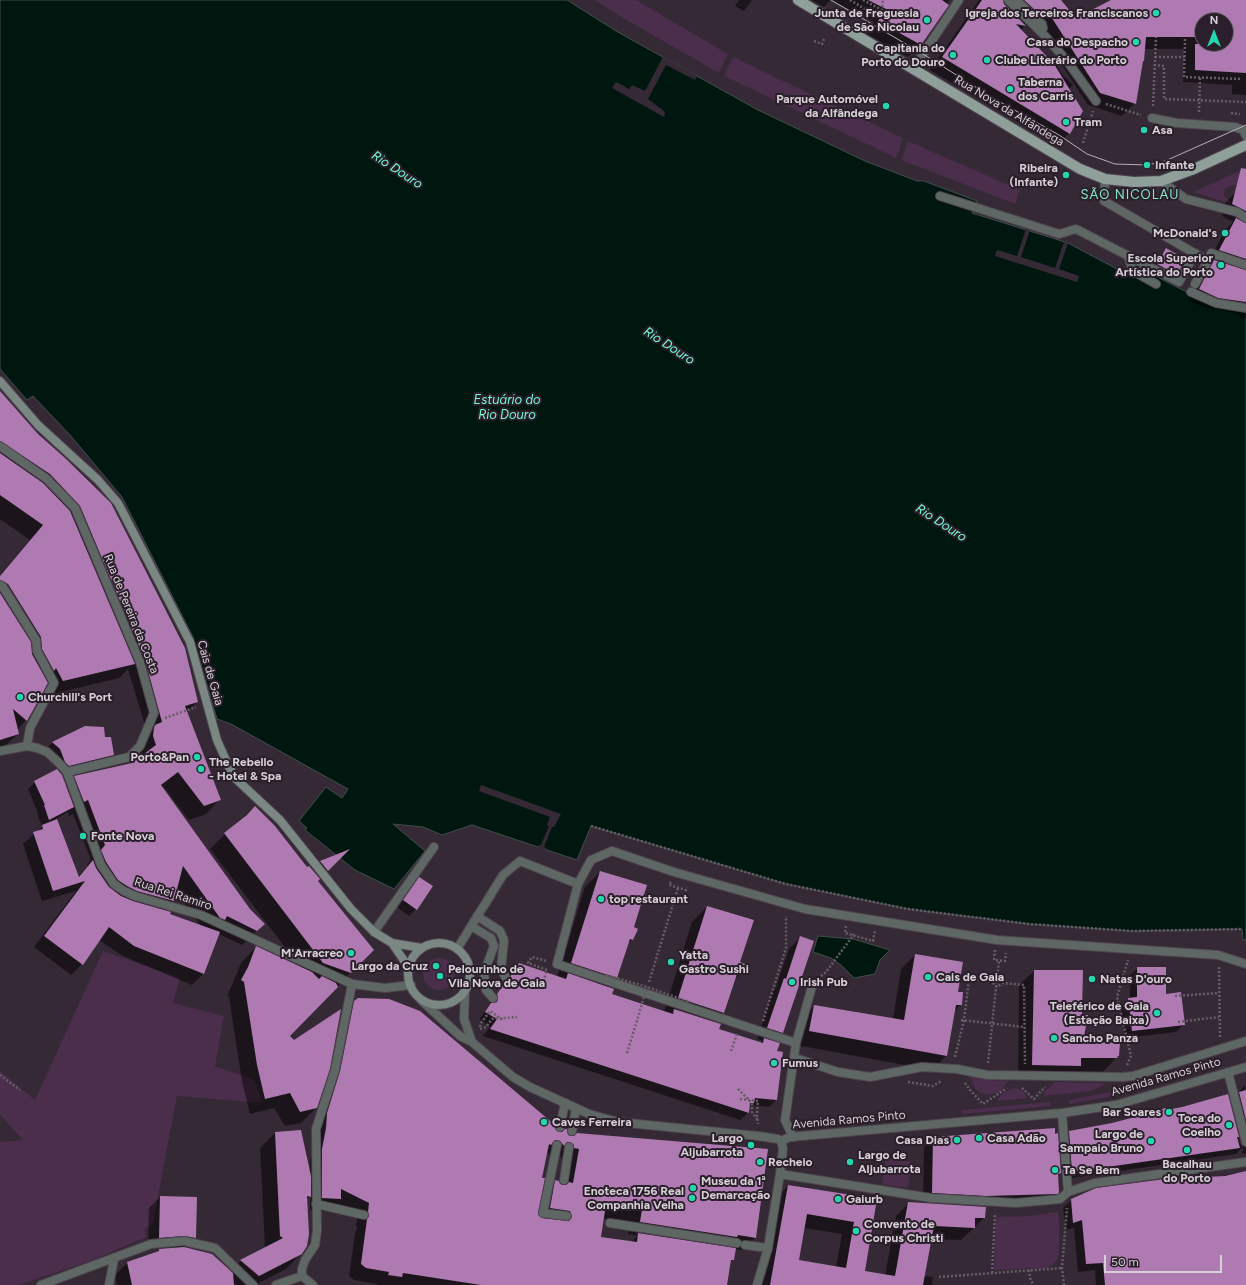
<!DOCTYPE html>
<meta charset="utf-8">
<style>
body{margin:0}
#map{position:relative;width:1246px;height:1285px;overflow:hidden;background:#342934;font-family:Figtree,sans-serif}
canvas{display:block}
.north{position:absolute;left:1194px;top:12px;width:40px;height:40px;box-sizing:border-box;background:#2a1f2a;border:1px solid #6f666f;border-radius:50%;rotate:0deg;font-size:11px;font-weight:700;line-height:16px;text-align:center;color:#d7d0d7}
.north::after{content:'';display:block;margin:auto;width:14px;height:18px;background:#25d5ae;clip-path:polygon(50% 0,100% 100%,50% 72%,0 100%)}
.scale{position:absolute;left:1104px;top:1255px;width:118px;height:18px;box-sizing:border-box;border:2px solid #d7d0d7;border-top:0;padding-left:5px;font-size:12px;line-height:14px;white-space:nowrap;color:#d7d0d7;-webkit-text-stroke:3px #2a1f2a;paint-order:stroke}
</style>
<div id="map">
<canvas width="1246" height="1285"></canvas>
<div class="north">N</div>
<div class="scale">50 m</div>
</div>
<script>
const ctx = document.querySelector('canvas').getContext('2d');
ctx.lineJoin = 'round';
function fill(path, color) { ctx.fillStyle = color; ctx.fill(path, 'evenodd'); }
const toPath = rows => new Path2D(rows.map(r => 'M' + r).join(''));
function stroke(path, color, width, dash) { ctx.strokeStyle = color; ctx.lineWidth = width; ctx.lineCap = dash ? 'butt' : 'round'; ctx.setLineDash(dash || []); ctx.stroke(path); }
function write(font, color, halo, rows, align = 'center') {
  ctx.font = font + ' Figtree,sans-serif'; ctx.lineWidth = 4; ctx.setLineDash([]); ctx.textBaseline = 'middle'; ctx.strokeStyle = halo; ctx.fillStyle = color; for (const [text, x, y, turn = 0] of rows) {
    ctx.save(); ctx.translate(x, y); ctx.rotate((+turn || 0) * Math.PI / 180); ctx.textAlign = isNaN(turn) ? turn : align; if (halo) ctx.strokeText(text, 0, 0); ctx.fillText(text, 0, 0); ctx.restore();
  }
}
const green = toPath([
 [595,0,636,0,728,54,719,73,623,18],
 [733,57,903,138,896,158,724,76],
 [908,141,1020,190,1015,204,901,160],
 [1246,168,1246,185,1232,185,1225,189,1224,195,1232,204,1193,192],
 [103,951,180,978,173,1003,224,1016,215,1066,254,1080,263,1103,177,1096,153,1223,145,1229,146,1237,93,1260,19,1285,0,1285,0,1142,23,1140,0,1115,0,1071,35,1100],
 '423 974a16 16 0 1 1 32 0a16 16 0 1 1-32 0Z',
 [1214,1062,1216,1066,1159,1084,1157,1079],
 [970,1077,986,1080,1008,1081,1002,1090,997,1093,986,1095,980,1092,975,1089],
 [1055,1082,1106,1083,1100,1087,1090,1091,1043,1096,1046,1090],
 [1014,1088,1020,1089,1024,1092,1027,1098,997,1101,999,1097,1004,1092],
 [1127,1089,1129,1093,1069,1104,1069,1100],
 [1050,1102,1050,1106,962,1114,962,1110],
 [886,1158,912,1162,908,1188,882,1184],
 [1058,1212,1059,1224,1059,1255,1057,1260,1052,1265,1047,1268,994,1270,996,1217,1028,1216]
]);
const water = toPath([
 [0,0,567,0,616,31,758,110,865,161,917,181,924,181,977,201,972,213,1068,243,1130,276,1136,266,1214,306,1246,311,1246,940,1243,940,1242,929,1132,931,1029,924,908,909,786,884,591,826,577,860,472,825,442,835,423,827,393,824,425,851,394,889,355,870,305,830,307,828,299,821,326,787,342,798,348,789,231,724,217,719,193,637,122,497,70,435,33,396,27,400,0,369,0,0],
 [818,936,853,939,890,950,880,960,875,974,854,978,841,965,831,958,813,952,818,936]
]);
const pier = toPath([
 [663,57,697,76,695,80,666,65,648,99,665,112,664,117,612,88,616,82,629,89,632,85,645,91],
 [1026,229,1030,230,1021,257,1055,268,1064,242,1068,243,1059,269,1079,276,1077,282,995,256,997,250,1017,256],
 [481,785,561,814,554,827,552,827,544,847,546,848,545,851,538,849,539,845,541,845,549,826,547,825,550,817,479,791]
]);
const shadow = toPath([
 [739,0,752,0,744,11,735,6],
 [812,0,830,0,824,7],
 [831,0,949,0,921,44,908,57,867,34,874,22],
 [979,0,1060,0,1075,19,1113,0,1246,0,1246,95,1232,94,1232,85,1183,82,1184,49,1144,49,1143,61,1142,62,1135,103,1122,116,1088,105,1037,27,1031,30,1026,25,1021,30,1052,64,1055,61,1060,72,1073,85,1069,89,1069,133,1057,145,930,70],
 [1202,20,1226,20,1226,44,1202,44],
 [1236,192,1246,193,1246,318,1240,318,1239,315,1235,313,1206,308,1188,301,1203,272,1213,263,1209,261,1225,230,1233,222,1222,216,1225,203],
 [1166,249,1176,274,1169,281,1150,272,1159,257],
 [0,392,38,435,197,702,187,712,220,799,206,814,189,820,163,786,161,787,250,910,263,924,242,945,219,934,203,974,192,985,123,956,99,940,82,964,71,975,34,947,76,891,42,901,23,844,42,827,37,813,38,813,28,789,35,782,58,770,52,757,45,750,52,743,85,727,104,738,113,755,106,762,59,773,65,786,75,777,132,763,141,757,139,751,145,726,128,669,119,678,48,695,44,688,26,720,17,730,18,734,6,745,0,747,0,575,30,540,0,519],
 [68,812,69,816,73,814,91,860,87,865,88,866,78,877,56,819],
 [175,890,201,926,169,915,163,911,173,901],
 [225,834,317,881,351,972,289,1036,316,1108,301,1123,285,1126,274,1108,250,1114,242,1081,229,997,227,996,233,983,241,963,256,947,300,967,210,849],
 [346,852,324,874,317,865,321,862],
 [600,872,632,928,632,940,627,945,616,978,607,987,611,994,664,1012,692,922,707,907,739,963,739,975,734,980,723,1013,714,1023,718,1029,760,1043,763,1041,757,1039,773,991,776,987,789,949,801,937,782,1032,772,1042,776,1052,776,1100,769,1107,751,1105,748,1108,748,1113,740,1120,483,1036,490,1027,479,1019,491,1004,490,1002,504,986,504,983,512,972,519,964,557,977,585,887],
 [420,879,416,909,409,916,397,907,413,885],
 [915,955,957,992,961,1004,954,1012,946,1056,932,1070,796,1045,800,1020,814,1006,893,1019,901,969],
 [1138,968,1165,995,1184,1024,1176,1032,1125,1038,1121,1006,1130,999,1130,975],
 [1034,971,1082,1043,1116,1058,1102,1073,1074,1072,1065,1080,1018,1080,1019,985],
 [355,1001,558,1133,571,1137,767,1150,755,1238,743,1250,734,1249,733,1259,730,1263,726,1285,377,1285,377,1284,354,1280,349,1276,355,1233,357,1229,356,1225,358,1216,334,1204,328,1211,310,1210,310,1196,306,1200,302,1253,286,1269,255,1285,236,1285,233,1282,233,1285,117,1285,115,1275,127,1263,156,1253,159,1250,177,1248,172,1246,148,1249,149,1208,160,1197,195,1238,185,1248,230,1272,241,1261,265,1248,260,1148,275,1133,310,1171,310,1162,328,1084,342,1014],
 [547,1152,549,1154,550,1157,553,1154,557,1154,560,1155,562,1160,567,1161,563,1187,556,1181,543,1194,539,1217,537,1215,541,1179],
 [603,1218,630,1222,628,1234,637,1236,631,1242,600,1238],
 [1245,1085,1246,1153,1242,1154,1243,1147,1236,1154,1065,1179,1062,1139,1069,1132,1133,1119,1135,1117,1183,1108,1227,1096,1240,1144,1243,1147,1231,1101],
 [933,1138,1060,1173,1057,1176,1058,1192,1047,1203,1005,1205,923,1202,924,1148],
 [1246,1172,1246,1285,1096,1285,1095,1270,1078,1272,1074,1228,1066,1230,1063,1208,1072,1200],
 [788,1186,876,1200,864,1272,885,1276,896,1216,909,1203,984,1218,961,1240,930,1239,924,1276,933,1277,932,1285,760,1285,775,1199],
 [804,1228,842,1234,836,1267,798,1261]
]);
const building = toPath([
 [868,0,942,0,949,5,921,45,878,21,886,9],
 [982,0,1003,0,1004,4,1026,26,1016,24,1054,64,1083,111,1070,134,942,57],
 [1024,0,1061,0,1076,18,1111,0,1246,0,1246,73,1195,70,1195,44,1226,44,1226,20,1202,20,1202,37,1146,37,1144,61,1143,61,1136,104,1100,93,1050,15,1044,18],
 [1241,168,1246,169,1246,211,1232,204],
 [1236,218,1246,223,1246,259,1219,250],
 [1166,248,1185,259,1177,275,1157,264],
 [1214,260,1246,270,1246,302,1218,298,1199,289],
 [0,391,38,434,64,457,111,503,185,648,198,702,185,706,221,800,204,806,178,772,161,785,250,909,265,924,257,931,227,916,225,920,220,918,183,866,174,901,137,891,127,886,118,880,106,862,101,850,105,845,88,800,84,802,74,776,132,763,156,745,153,736,154,728,155,725,162,722,145,660,80,506,50,474,0,441],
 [0,453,43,483,70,511,135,664,63,681,56,668,54,671,42,649,41,637,8,584,0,580,0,576,43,525,0,495],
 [0,593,31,642,32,654,48,683,27,721,13,709,19,734,0,740],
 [85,726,104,727,105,737,111,737,114,755,69,766,65,762,60,749,52,742],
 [57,769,62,775,74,807,49,820,44,805,45,805,34,781],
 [255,806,275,826,307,867,309,866,320,879,318,881,374,950,351,973,323,963,224,833,247,815],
 [57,819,79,877,93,860,96,868,109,887,121,896,133,901,171,912,170,914,220,932,204,974,134,946,109,927,83,965,44,936,85,881,53,891,33,832,43,829,42,825],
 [350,849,328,871,320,861],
 [600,871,647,885,634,927,638,929,633,940,630,939,617,978,571,963],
 [419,877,433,886,417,910,403,900],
 [707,906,754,920,740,962,745,964,740,975,737,974,724,1013,678,998],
 [800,936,814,941,783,1033,767,1028,784,978,786,979],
 [256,946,312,972,319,979,322,976,336,983,338,987,290,1036,294,1040,341,1009,330,1069,317,1108,300,1112,290,1093,265,1099,257,1065,244,982,241,980,248,967],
 [915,954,963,962,958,992,963,992,962,1005,956,1005,947,1056,809,1031,814,1005,904,1020],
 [519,963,566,979,568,973,614,989,612,994,673,1014,674,1009,721,1024,719,1029,763,1043,764,1038,780,1043,777,1051,783,1052,777,1100,755,1098,754,1103,750,1103,749,1113,490,1029,497,1019,485,1012,491,1003,497,1002,498,997,497,994,505,983,510,981,511,975],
 [1137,967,1166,967,1166,994,1181,992,1185,1025,1132,1031,1128,998,1137,997],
 [1034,970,1083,970,1082,1015,1088,1015,1083,1042,1120,1043,1119,1056,1118,1056,1117,1058,1081,1058,1081,1066,1032,1065],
 [358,998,389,999,420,1011,555,1125,555,1129,559,1132,562,1132,565,1129,567,1129,568,1135,571,1136,574,1136,577,1133,768,1149,756,1238,738,1235,737,1237,640,1222,642,1209,606,1204,601,1237,637,1242,638,1233,736,1248,734,1260,731,1260,727,1285,481,1285,403,1273,402,1277,388,1275,389,1272,366,1268,361,1264,367,1219,369,1216,368,1212,369,1203,341,1189,341,1199,322,1198,322,1149,326,1128,327,1113,340,1071,354,1001],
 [555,1140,560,1141,564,1146,567,1142,570,1142,574,1145,574,1148,579,1149,573,1183,569,1182,566,1185,563,1185,560,1184,559,1181,555,1180,550,1208,570,1211,572,1217,569,1221,542,1218,538,1214,545,1178,542,1178,549,1144,551,1145],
 [1246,1090,1246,1120,1239,1092],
 [1228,1094,1239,1137,1237,1137,1240,1148,1072,1172,1069,1131,1112,1123,1135,1117,1135,1116,1166,1108,1167,1110,1182,1107],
 [1055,1128,1055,1134,1058,1133,1061,1173,1058,1174,1059,1192,1058,1194,986,1196,932,1193,933,1137],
 [301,1130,311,1176,311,1197,307,1196,309,1234,307,1246,302,1254,259,1276,240,1260,283,1238,280,1236,275,1132],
 [1246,1171,1246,1285,1105,1285,1103,1263,1086,1264,1082,1220,1073,1223,1071,1199,1096,1188,1165,1179,1225,1176],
 [788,1185,877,1199,865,1271,895,1276,908,1202,986,1207,985,1218,975,1218,975,1228,934,1226,923,1285,770,1285],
 [807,1214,854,1222,846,1268,799,1260],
 [160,1196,197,1197,196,1238,184,1236,159,1238],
 [184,1247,212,1254,233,1273,234,1285,132,1285,127,1262,159,1251,159,1249]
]);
const path = toPath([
 [850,0,878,17,882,10,883,0],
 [863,0,882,10],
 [1185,39,1184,77,1242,79],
 [814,41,822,44,824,39],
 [1155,57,1185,57],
 [1154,65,1164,66,1164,99,1246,102],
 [1106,104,1141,115],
 [1153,106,1156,37],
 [1199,112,1200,77],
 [1231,113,1240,114],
 [1083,143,1093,111],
 [165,718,196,707],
 [591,826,786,884,908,909,1029,924,1132,931,1242,929],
 [671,882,669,885,686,890,687,887],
 [846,926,845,933,873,941,875,931],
 [995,950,994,960,1005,961,1006,953],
 [1219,967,1220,1038],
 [821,976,826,972,852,937,853,934],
 [649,982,678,888],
 [541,989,547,970,528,963,532,957,547,961],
 [1175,996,1219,993],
 [961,1020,1024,1027],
 [763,1021,786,948,786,916],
 [1178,1022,1219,1017],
 [480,1027,481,1023,490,1011,503,1020],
 [480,1029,486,1027,492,1019,517,1017],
 [731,1051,737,1034],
 [627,1053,642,1004],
 [955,1057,964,1020,969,979,991,981,997,987,1003,983,1024,985,1025,1064],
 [988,1063,999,960],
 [1127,1065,1131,1056,1117,997,1128,960],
 [0,1075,20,1090],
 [908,1082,933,1086,941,1081],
 [965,1083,970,1090,983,1104,1007,1088],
 [1022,1088,1034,1099,1045,1087],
 [738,1089,752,1103,752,1112,757,1119],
 [740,1099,758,1101,757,1113,758,1124],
 [1029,1270,1030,1278,1033,1284,1032,1285],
 [992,1273,995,1213],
 [939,1277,1062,1268],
 [1064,1285,1062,1268,1067,1208]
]);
const service = toPath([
 [940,196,1059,234,1076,229,1179,282,1195,253],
 [1128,256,1133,271,1156,284],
 [477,916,500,931,504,940,501,969,506,978],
 [471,926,491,938,494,946,484,973,486,990,493,998],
 [374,932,434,847],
 [457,949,503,875,520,861,578,884,591,860,612,851,674,872,805,909,997,940,1218,955,1246,964],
 [560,1127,565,1103],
 [572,1131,576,1108],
 [557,1145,543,1213,567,1216],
 [780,1174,931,1198,1016,1203,1060,1199,1068,1192,1095,1183,1246,1162],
 [564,1180,569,1147],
 [316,1204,364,1215],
 [109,1285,114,1259]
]);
const pedestrian = toPath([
 [1105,179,1104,201,1208,261,1195,284],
 [1161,181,1186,199,1237,212,1246,218],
 [1211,253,1246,265],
 [1191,292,1216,303,1246,308],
 [578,884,557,964,796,1043,785,1120,793,1137],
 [796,1043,813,983],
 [795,1058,838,1072,870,1077,922,1067,957,1069,987,1075,1123,1077,1133,1076,1246,1041],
 [610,1223,737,1243],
 [745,1245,768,1248]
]);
const minor = toPath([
 [1008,0,1045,36,1067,61,1096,101],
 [1016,0,1042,24,1043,28],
 [913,69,959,0],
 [1152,118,1177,123,1235,127,1243,130,1246,136],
 [0,446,47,479,75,508,140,662,154,713,140,746,129,757,67,772],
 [0,585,3,587,36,640,37,651,54,683,30,728,27,746],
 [1228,1072,1246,1142],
 [1062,1113,1068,1192],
 [781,1141,790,1137,1062,1113,1116,1105,1246,1067],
 [302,1276,302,1269,305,1260,315,1245,317,1231,316,1129,335,1070,352,984],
 [302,1276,313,1285],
 [41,1285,151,1244,184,1241,215,1248,253,1285],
 [276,1285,302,1276]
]);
const tertiary = toPath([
 [0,751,27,746,37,748,47,752,58,762,67,772,101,865,114,884,124,891,135,896,201,915,352,984,385,988,411,985],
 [465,992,464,1019,472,1042],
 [421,1000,460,1036,472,1042,513,1077,530,1087,589,1114,618,1122,758,1136,778,1139,781,1141,783,1148,780,1174,768,1248,757,1285]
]);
const secondary = toPath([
 [0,381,38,425,98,480,118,503,190,642,217,740,229,767,236,779,280,820,351,909,374,932,392,943,422,948],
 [392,943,409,968],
 '408 974a31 31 0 1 1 62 0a31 31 0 1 1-62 0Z'
]);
const primary = toPath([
 [798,0,1080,169,1105,179,1134,182,1161,181,1194,169,1246,145]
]);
const tram = toPath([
 [831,0,923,54,993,98,1059,135,1087,154,1115,164,1147,165,1165,161,1246,125]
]);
const pathBridge = toPath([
 [606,975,647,987,690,1002],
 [642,1003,647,987]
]);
const markers = [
 [1156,13,4,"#25d5ae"],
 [927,20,4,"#25d5ae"],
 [1136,42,4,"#25d5ae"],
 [953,55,4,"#25d5ae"],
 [987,60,4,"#25d5ae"],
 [1010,89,4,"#25d5ae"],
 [886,106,4,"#25d5ae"],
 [1066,122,4,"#25d5ae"],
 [1144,130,4,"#25d5ae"],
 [1147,165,4,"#25d5ae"],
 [1066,175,4,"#25d5ae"],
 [1225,233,4,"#25d5ae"],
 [1221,265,4,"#25d5ae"],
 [20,697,4,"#25d5ae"],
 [197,757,4,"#25d5ae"],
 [201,769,4,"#25d5ae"],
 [83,836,4,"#25d5ae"],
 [601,899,4,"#25d5ae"],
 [351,953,4,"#25d5ae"],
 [671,962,4,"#25d5ae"],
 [436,966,4,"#25d5ae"],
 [440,976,4,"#25d5ae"],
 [928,977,4,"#25d5ae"],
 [1092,979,4,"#25d5ae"],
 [792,982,4,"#25d5ae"],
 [1157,1013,4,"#25d5ae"],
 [1054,1038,4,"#25d5ae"],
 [774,1063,4,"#25d5ae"],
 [1169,1112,4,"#25d5ae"],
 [544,1122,4,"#25d5ae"],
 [1229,1125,4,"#25d5ae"],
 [979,1138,4,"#25d5ae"],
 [957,1140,4,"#25d5ae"],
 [1151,1141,4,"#25d5ae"],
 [751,1145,4,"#25d5ae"],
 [1187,1150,4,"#25d5ae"],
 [760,1162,4,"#25d5ae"],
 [850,1162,4,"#25d5ae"],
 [1055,1170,4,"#25d5ae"],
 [693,1188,4,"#25d5ae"],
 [692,1198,4,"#25d5ae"],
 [838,1199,4,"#25d5ae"],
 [856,1231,4,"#25d5ae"]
];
const poiNames = [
 ["Junta de Freguesia",919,13,"right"],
 ["de São Nicolau",919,27,"right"],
 ["Igreja dos Terceiros Franciscanos",1148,13,"right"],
 ["Casa do Despacho",1128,42,"right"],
 ["Capitania do",945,48,"right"],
 ["Porto do Douro",945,62,"right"],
 ["Clube Literário do Porto",995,60],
 ["Taberna",1018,82],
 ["dos Carris",1018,96],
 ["Parque Automóvel",878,99,"right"],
 ["da Alfândega",878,113,"right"],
 ["Tram",1074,122],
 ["Asa",1152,130],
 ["Infante",1155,165],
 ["Ribeira",1058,168,"right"],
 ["(Infante)",1058,182,"right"],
 ["McDonald's",1217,233,"right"],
 ["Escola Superior",1213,258,"right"],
 ["Artística do Porto",1213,272,"right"],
 ["Churchill's Port",28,697],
 ["Porto&Pan",189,757,"right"],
 ["The Rebello",209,762],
 ["- Hotel & Spa",209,776],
 ["Fonte Nova",91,836],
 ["top restaurant",609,899],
 ["M'Arracreo",343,953,"right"],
 ["Yatta",679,955],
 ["Gastro Sushi",679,969],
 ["Largo da Cruz",428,966,"right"],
 ["Pelourinho de",448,969],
 ["Vila Nova de Gaia",448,983],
 ["Cais de Gaia",936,977],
 ["Natas D'ouro",1100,979],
 ["Irish Pub",800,982],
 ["Teleférico de Gaia",1149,1006,"right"],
 ["(Estação Baixa)",1149,1020,"right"],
 ["Sancho Panza",1062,1038],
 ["Fumus",782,1063],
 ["Bar Soares",1161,1112,"right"],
 ["Toca do",1221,1118,"right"],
 ["Coelho",1221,1132,"right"],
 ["Caves Ferreira",552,1122],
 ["Largo de",1143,1134,"right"],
 ["Sampaio Bruno",1143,1148,"right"],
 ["Largo",743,1138,"right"],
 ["Aljubarrota",743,1152,"right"],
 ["Casa Adão",987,1138],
 ["Casa Dias",949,1140,"right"],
 ["Largo de",858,1155],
 ["Aljubarrota",858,1169],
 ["Recheio",768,1162],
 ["Bacalhau",1187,1164,"center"],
 ["do Porto",1187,1178,"center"],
 ["Ta Se Bem",1063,1170],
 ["Museu da 1ª",701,1181],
 ["Demarcação",701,1195],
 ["Enoteca 1756 Real",684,1191,"right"],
 ["Companhia Velha",684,1205,"right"],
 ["Gaiurb",846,1199],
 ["Convento de",864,1224],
 ["Corpus Christi",864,1238]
];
const streetNames = [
 ["Rua Nova da Alfândega",1009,111,31],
 ["Rua de Pereira da Costa",131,614,68],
 ["Cais de Gaia",210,673,74],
 ["Rua Rei Ramiro",173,894,18],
 ["Avenida Ramos Pinto",1166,1077,-16],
 ["Avenida Ramos Pinto",849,1120,-5]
];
const waterNames = [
 ["Rio Douro",397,170,33],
 ["Rio Douro",669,346,33],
 ["Estuário do",507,400],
 ["Rio Douro",507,415],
 ["Rio Douro",941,523,33]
];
const neighbourhoodNames = [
 ["SÃO NICOLAU",1130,195]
];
fill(green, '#4b2d4c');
fill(water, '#001710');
stroke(water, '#404e4c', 1);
fill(pier, '#342934');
fill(shadow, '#0007');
fill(building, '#af7ab1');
stroke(service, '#4e444e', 10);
stroke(pedestrian, '#4e444e', 10);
stroke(minor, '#4e444e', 10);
stroke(tertiary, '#4e444e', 10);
stroke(secondary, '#4e444e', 10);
stroke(primary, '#4e444e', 12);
stroke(path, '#675d67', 2.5, [2, 2]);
stroke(service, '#5f6764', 8);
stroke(pedestrian, '#5f6764', 8);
stroke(minor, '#5f6764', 8);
stroke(tertiary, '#5f6764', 8);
stroke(secondary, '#7a8783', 8);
stroke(primary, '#8fa09a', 10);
stroke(tram, '#b8b0b8', 1);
stroke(pathBridge, '#675d67', 2.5, [2, 2]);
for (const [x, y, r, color] of markers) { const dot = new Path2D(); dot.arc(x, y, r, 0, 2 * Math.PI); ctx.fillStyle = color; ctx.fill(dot); stroke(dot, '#2a1f2a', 1.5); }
write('bold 12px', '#d7d0d7', '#2a1f2a', poiNames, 'left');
write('12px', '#d7d0d7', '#2a1f2a', streetNames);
write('italic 13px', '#74fad5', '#2a1f2a', waterNames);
ctx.letterSpacing = '1px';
write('13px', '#86e5c9', '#2a1f2a', neighbourhoodNames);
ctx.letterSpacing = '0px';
</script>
